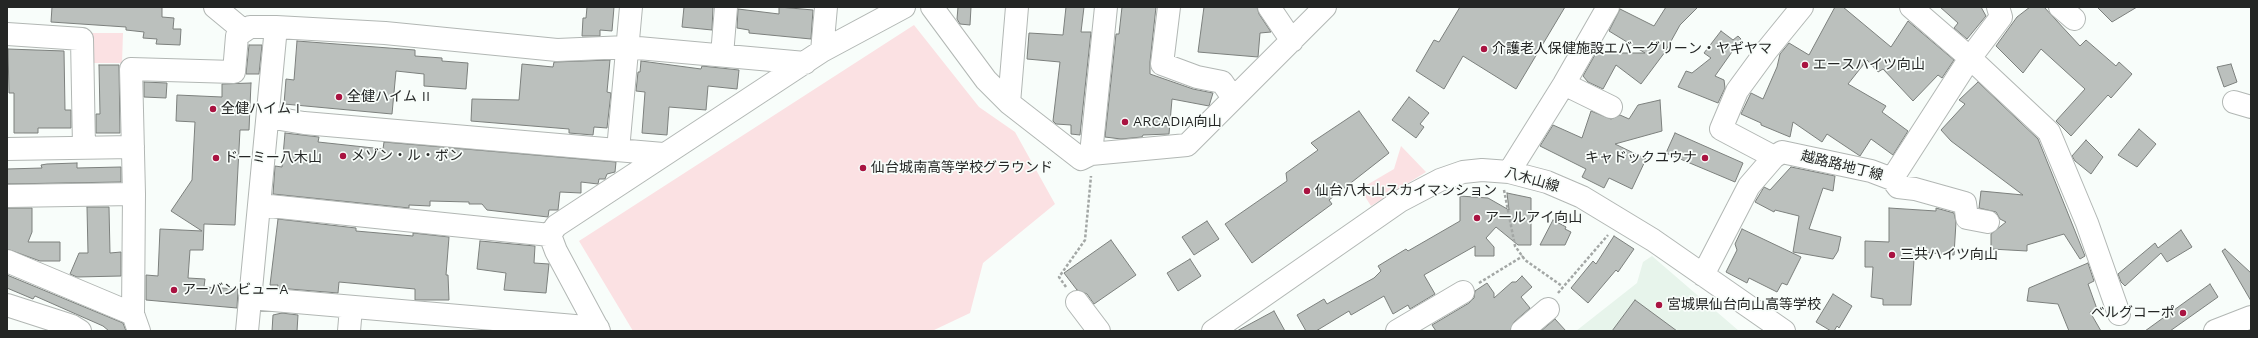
<!DOCTYPE html>
<meta charset="utf-8">
<style>
body{margin:0}
#map{position:relative;width:2258px;height:338px;overflow:hidden;background:#f8fdfa;font-family:"Work Sans",sans-serif}
canvas{display:block}
.frame{position:absolute;inset:0;border:8px solid #242625;pointer-events:none}
</style>
<div id="map">
<canvas width="2258" height="338"></canvas>
<div class="frame"></div>
</div>
<script>
const ctx = document.querySelector('canvas').getContext('2d');
ctx.lineJoin = 'round';
function fill(path, color) { ctx.fillStyle = color; ctx.fill(path, 'evenodd'); }
const toPath = rows => new Path2D(rows.map(r => 'M' + r).join(''));
function stroke(path, color, width, dash) { ctx.strokeStyle = color; ctx.lineWidth = width; ctx.lineCap = dash ? 'butt' : 'round'; ctx.setLineDash(dash || []); ctx.stroke(path); }
function write(font, color, halo, rows, align = 'center') {
  ctx.font = font + ' "Work Sans","Noto Sans JP",sans-serif'; ctx.lineWidth = 3.5; ctx.setLineDash([]); ctx.textBaseline = 'middle'; ctx.strokeStyle = halo; ctx.fillStyle = color; for (const [text, x, y, turn = 0] of rows) {
    ctx.save(); ctx.translate(x, y); ctx.rotate((+turn || 0) * Math.PI / 180); ctx.textAlign = isNaN(turn) ? turn : align; if (halo) ctx.strokeText(text, 0, 0); ctx.fillText(text, 0, 0); ctx.restore();
  }
}
const built = toPath([
 [1652,256,1739,331,1576,331,1637,283,1643,262]
]);
const green = toPath([
 [914,25,979,107,1015,132,1055,204,983,263,970,313,932,331,633,331,579,241],
 [90,33,123,33,122,63,90,63],
 [1401,146,1426,172,1371,206,1364,195,1365,186,1394,169]
]);
const building = toPath([
 [52,7,162,7,162,17,174,18,173,29,181,29,180,45,156,44,157,39,143,38,144,32,126,30,126,27,51,22,52,7],
 [587,7,614,7,612,31,600,30,600,36,582,36,583,18,586,18,587,7],
 [684,7,713,7,712,30,682,27,684,7],
 [779,7,813,10,811,39,749,33,749,30,737,28,738,9,779,14,779,7],
 [958,7,971,7,970,25,960,24,957,19,958,7],
 [1066,7,1084,7,1081,32,1091,32,1080,135,1071,134,1071,125,1056,124,1053,121,1060,62,1027,59,1029,33,1063,35,1066,7],
 [1122,7,1156,7,1150,62,1150,74,1193,89,1213,93,1209,106,1172,99,1169,134,1143,135,1142,137,1121,139,1105,137,1116,34,1119,34,1122,7],
 [1204,7,1257,7,1259,14,1271,32,1260,33,1258,57,1198,52,1204,7],
 [1460,7,1565,7,1516,89,1463,56,1444,89,1416,71,1434,40,1439,42,1460,7],
 [1666,7,1698,7,1680,25,1665,52,1641,84,1616,65,1603,89,1588,82,1583,76,1596,53,1645,53,1609,31,1620,9,1654,26,1666,7],
 [1835,7,1843,7,1891,47,1908,21,1954,60,1942,78,1938,75,1913,101,1883,69,1878,72,1867,60,1848,84,1886,106,1882,112,1908,131,1893,155,1871,139,1860,156,1827,134,1822,142,1793,122,1790,137,1761,125,1761,123,1741,114,1751,93,1763,99,1777,67,1780,54,1789,43,1809,55,1835,7],
 [1940,7,1981,7,1986,16,1967,39,1954,28,1958,23,1940,7],
 [2030,7,2044,7,2080,46,2086,40,2116,66,2119,62,2132,74,2111,98,2108,95,2071,136,2056,121,2085,89,2041,49,2023,73,1996,46,2017,17,2030,7],
 [2097,7,2137,7,2112,22,2097,7],
 [1721,31,1733,40,1738,36,1741,39,1715,76,1724,80,1725,88,1718,103,1678,87,1686,71,1692,73,1711,58,1704,53,1721,31],
 [297,41,415,50,415,56,442,58,442,61,468,63,466,89,424,86,424,74,396,71,392,114,284,104,286,79,294,80,297,41],
 [249,45,262,45,259,74,246,74,249,45],
 [8,49,64,51,65,110,71,110,71,128,38,128,38,133,14,133,14,93,9,93,8,49],
 [610,60,607,92,611,93,607,128,594,127,593,135,569,133,569,129,471,121,472,99,519,100,522,64,553,67,554,62,610,60],
 [641,61,701,69,702,66,739,70,737,89,708,86,706,110,669,107,667,135,642,133,645,92,636,91,638,72,640,72,641,61],
 [2231,64,2237,82,2224,87,2217,67,2231,64],
 [99,65,119,65,120,133,96,133,96,114,100,114,99,65],
 [144,82,167,83,166,98,144,97,144,82],
 [1978,82,2038,139,2085,256,2080,259,2064,234,2027,245,2027,251,1991,249,1991,234,2006,222,2000,219,1996,212,1979,208,1981,191,2023,195,1951,141,1941,130,1965,104,1959,100,1978,82],
 [251,83,249,130,240,130,235,225,204,224,203,250,190,250,188,278,205,279,204,287,238,289,237,308,146,300,146,275,158,276,160,229,202,231,171,211,192,180,195,122,176,121,177,95,222,97,222,84,251,83],
 [1409,97,1429,113,1420,124,1424,127,1416,138,1392,120,1409,97],
 [1660,100,1662,131,1615,144,1646,159,1632,189,1609,178,1604,188,1582,177,1586,169,1540,146,1553,125,1582,138,1591,111,1611,119,1620,115,1629,119,1638,105,1660,100],
 [1359,111,1389,153,1329,200,1332,204,1252,263,1225,224,1287,181,1286,173,1318,150,1311,143,1359,111],
 [2139,129,2156,144,2137,167,2118,155,2139,129],
 [285,133,319,137,318,142,383,149,384,142,616,162,615,172,607,174,605,179,599,179,598,184,581,182,581,193,560,192,558,210,549,210,548,217,487,210,482,204,469,204,469,202,430,201,430,206,409,205,409,208,273,194,275,166,282,167,285,133],
 [1675,133,1743,163,1735,182,1666,153,1675,133],
 [2086,140,2103,157,2091,174,2075,161,2072,156,2086,140],
 [77,163,77,168,121,167,121,182,7,184,7,169,42,168,41,165,47,164,77,163],
 [1791,167,1835,176,1833,191,1823,188,1809,229,1841,237,1838,251,1833,259,1793,252,1799,216,1775,210,1774,212,1755,202,1764,187,1770,190,1791,167],
 [1507,193,1531,198,1531,245,1518,245,1496,227,1486,238,1494,247,1494,256,1475,256,1475,246,1424,275,1435,294,1410,309,1408,305,1393,314,1384,296,1351,315,1349,311,1316,331,1306,331,1297,315,1324,299,1327,304,1374,278,1381,271,1378,266,1406,249,1408,251,1460,221,1460,196,1488,198,1509,210,1507,193],
 [87,207,109,207,110,253,121,252,121,276,77,277,70,274,79,253,88,253,87,207],
 [7,208,32,208,32,232,28,242,60,242,60,261,40,261,7,249,7,208],
 [1889,208,1936,211,1936,208,1954,213,1956,222,1954,255,1919,252,1918,259,1914,260,1911,305,1883,305,1883,299,1871,297,1873,267,1865,267,1865,241,1889,242,1889,208],
 [278,219,356,228,356,231,413,236,413,233,449,237,446,275,448,275,449,300,415,300,415,289,339,282,338,293,277,288,278,285,270,285,278,219],
 [1553,220,1566,227,1565,229,1571,232,1565,245,1540,245,1553,220],
 [1207,221,1219,239,1194,255,1182,237,1207,221],
 [1742,229,1801,257,1787,285,1782,283,1777,292,1749,278,1747,283,1726,272,1737,250,1735,244,1742,229],
 [2181,230,2192,247,2167,262,2161,253,2125,286,2121,282,2118,274,2155,243,2158,248,2181,230],
 [1614,236,1634,249,1618,272,1616,270,1588,303,1571,288,1593,261,1596,264,1614,236],
 [1111,240,1136,275,1094,304,1087,294,1077,290,1064,273,1111,240],
 [480,241,535,246,534,263,549,264,546,293,504,290,506,273,477,269,480,241],
 [2225,249,2251,273,2251,301,2222,251,2225,249],
 [1190,259,1201,276,1178,291,1167,273,1190,259],
 [2088,263,2094,281,2088,284,2097,309,2090,312,2101,331,2069,331,2058,304,2027,301,2029,288,2088,263],
 [7,275,123,323,126,331,109,331,103,326,35,296,33,299,7,288,7,275],
 [1522,276,1532,287,1521,297,1530,308,1514,322,1510,331,1436,331,1432,325,1469,303,1474,298,1475,291,1487,283,1494,293,1494,298,1512,282,1516,282,1522,276],
 [2210,284,2218,297,2170,331,2145,331,2210,284],
 [1833,294,1852,306,1839,328,1837,326,1834,331,1831,331,1816,322,1833,294],
 [1635,300,1677,331,1612,331,1635,300],
 [1274,311,1285,331,1237,331,1274,311],
 [282,313,298,315,297,331,272,331,273,315,282,313],
 [1555,319,1566,331,1541,331,1555,319]
]);
const path = toPath([
 [1504,190,1515,246,1525,260,1562,286],
 [1479,283,1523,256],
 [1066,287,1059,277,1085,240,1091,176],
 [1558,293,1608,235]
]);
const minor = toPath([
 [215,7,244,31],
 [932,7,986,80,1009,103,1081,159,1091,154,1187,145,1325,7],
 [1169,7,1162,64,1197,77,1222,82,1233,98],
 [1269,7,1292,41],
 [1911,7,1970,58,2049,132,2087,223,2119,314],
 [2060,7,2074,19],
 [7,34,82,39,84,147],
 [822,51,826,7],
 [722,55,726,7],
 [1564,84,1611,107],
 [2234,102,2251,107],
 [1009,103,1017,7],
 [268,117,304,123,663,154],
 [7,149,133,147],
 [618,150,631,7],
 [1091,154,1106,7],
 [1774,157,1721,129,1737,91,1767,50,1802,7],
 [1509,172,1564,84,1608,7],
 [1892,179,1898,187,1915,189,1965,203,1967,218,1988,222],
 [7,196,134,194],
 [260,205,550,235],
 [7,261,133,314,139,331],
 [1703,275,1749,186,1774,157,1782,152,1871,171,1892,179,1970,58,2001,17,1998,7],
 [250,298,598,328],
 [1077,302,1099,331],
 [7,305,72,326,80,331],
 [133,314,134,194,131,69,234,72,237,36,250,27,276,27],
 [247,331,276,27,385,33,557,50,627,47,805,63],
 [349,331,351,308],
 [599,331,556,251,550,235,556,226,822,51,904,7],
 [1213,331,1400,201,1440,180,1463,172,1482,170,1509,172,1547,182,1582,197,1653,240,1784,331],
 [1397,331,1463,292],
 [1522,331,1548,309],
 [2215,331,2251,317]
]);
const markers = [
 [1484,49,4,"#a91341"],
 [1805,65,4,"#a91341"],
 [339,97,4,"#a91341"],
 [213,109,4,"#a91341"],
 [1125,122,4,"#a91341"],
 [343,156,4,"#a91341"],
 [216,158,4,"#a91341"],
 [1705,158,4,"#a91341"],
 [863,168,4,"#a91341"],
 [1307,191,4,"#a91341"],
 [1477,218,4,"#a91341"],
 [1892,255,4,"#a91341"],
 [174,290,4,"#a91341"],
 [1659,305,4,"#a91341"],
 [2183,313,4,"#a91341"]
];
const poiNames = [
 ["介護老人保健施設エバーグリーン・ヤギヤマ",1492,49],
 ["エースハイツ向山",1813,65],
 ["全健ハイム II",347,97],
 ["全健ハイム I",221,109],
 ["ARCADIA向山",1133,122],
 ["メゾン・ル・ボン",351,156],
 ["ドーミー八木山",224,158],
 ["キャドックユウナ",1697,158,"right"],
 ["仙台城南高等学校グラウンド",871,168],
 ["仙台八木山スカイマンション",1315,191],
 ["アールアイ向山",1485,218],
 ["三共ハイツ向山",1900,255],
 ["アーバンビューA",182,290],
 ["宮城県仙台向山高等学校",1667,305],
 ["ベルグコーポ",2175,313,"right"]
];
const streetNames = [
 ["越路路地丁線",1842,166,14],
 ["八木山線",1532,180,16]
];
fill(built, '#e7f4eb');
fill(green, '#fbe1e3');
fill(building, '#bbc0bd');
stroke(building, '#7c807d', 1);
stroke(minor, '#b2b7b4', 24);
stroke(path, '#a3a7a5', 2.5, [3, 2]);
stroke(minor, '#fff', 22);
for (const [x, y, r, color] of markers) { const dot = new Path2D(); dot.arc(x, y, r, 0, 2 * Math.PI); ctx.fillStyle = color; ctx.fill(dot); stroke(dot, '#f8fdfa', 1.5); }
write('14px', '#242625', '#f8fdfa', poiNames, 'left');
write('14px', '#242625', '#f8fdfa', streetNames);
</script>
